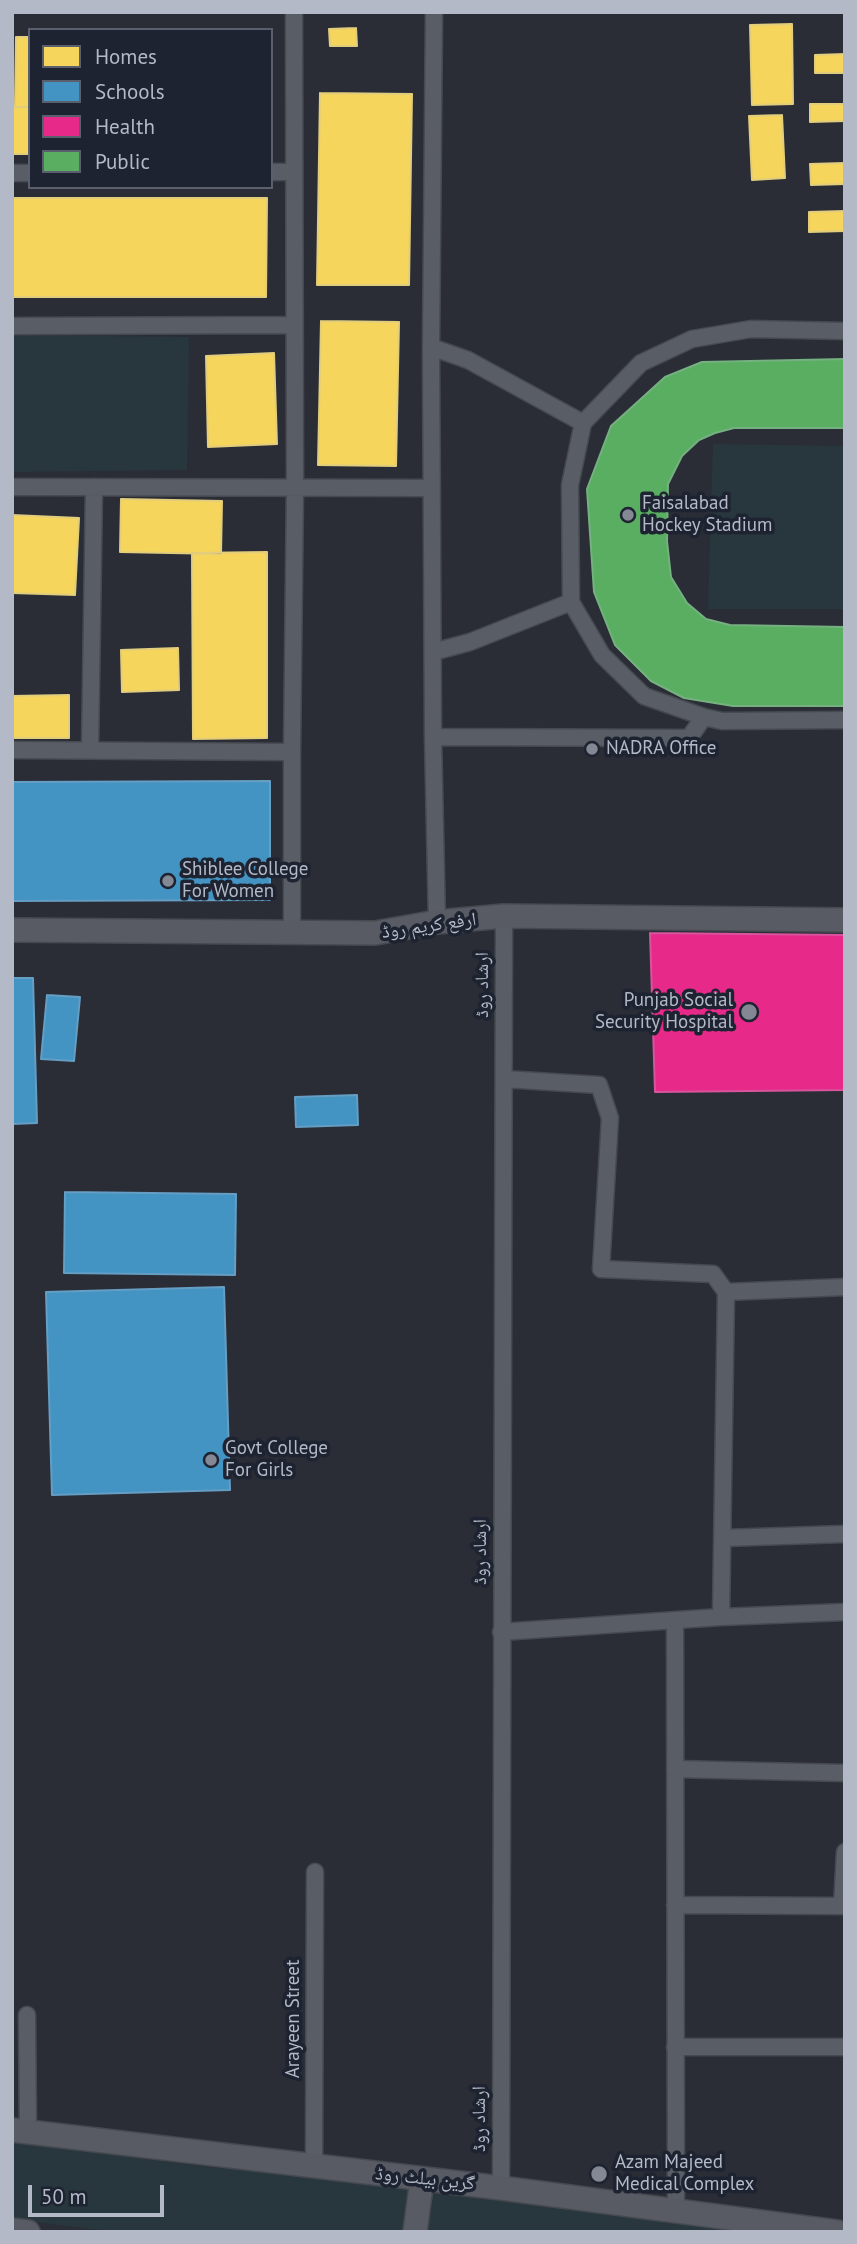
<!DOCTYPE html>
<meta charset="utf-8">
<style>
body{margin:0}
#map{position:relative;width:857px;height:2244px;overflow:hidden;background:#2a2d36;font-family:"PT Sans",sans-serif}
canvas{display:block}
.frame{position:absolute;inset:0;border:14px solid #b4b9c7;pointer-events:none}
.legend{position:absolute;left:28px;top:28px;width:245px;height:161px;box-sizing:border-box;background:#1e2331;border:2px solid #5a5f6d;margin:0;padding:9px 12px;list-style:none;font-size:21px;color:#b4b9c7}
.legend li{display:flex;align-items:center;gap:14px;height:35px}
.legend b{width:35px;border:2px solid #5a5f6d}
.scale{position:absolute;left:28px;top:2185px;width:136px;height:32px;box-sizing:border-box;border:4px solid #b4b9c7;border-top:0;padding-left:9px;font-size:21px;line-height:24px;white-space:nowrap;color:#b4b9c7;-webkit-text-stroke:5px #1e2331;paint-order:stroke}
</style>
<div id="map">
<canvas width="857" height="2244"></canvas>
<div class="frame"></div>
<ul class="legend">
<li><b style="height:19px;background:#f6d55c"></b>Homes</li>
<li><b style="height:19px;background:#4393c3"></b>Schools</li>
<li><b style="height:19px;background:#e7298a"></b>Health</li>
<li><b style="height:19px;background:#5aae61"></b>Public</li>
</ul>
<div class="scale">50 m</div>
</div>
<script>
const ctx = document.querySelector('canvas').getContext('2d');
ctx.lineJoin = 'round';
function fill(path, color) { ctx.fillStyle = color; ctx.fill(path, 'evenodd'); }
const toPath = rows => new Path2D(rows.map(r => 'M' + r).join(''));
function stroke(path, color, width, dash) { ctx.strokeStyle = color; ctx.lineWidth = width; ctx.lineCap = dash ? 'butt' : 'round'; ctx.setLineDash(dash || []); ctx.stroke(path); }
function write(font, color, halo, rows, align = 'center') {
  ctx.font = font + ' "PT Sans","Noto Naskh Arabic",sans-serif'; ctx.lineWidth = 7; ctx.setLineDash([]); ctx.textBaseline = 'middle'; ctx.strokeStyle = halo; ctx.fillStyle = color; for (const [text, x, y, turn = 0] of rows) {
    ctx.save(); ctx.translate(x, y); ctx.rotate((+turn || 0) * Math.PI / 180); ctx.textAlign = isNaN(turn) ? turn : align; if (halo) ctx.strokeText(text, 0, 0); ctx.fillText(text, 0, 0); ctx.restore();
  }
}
const green = toPath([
 [12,335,189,337,187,470,12,472],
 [713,444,845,446,845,609,708,609],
 [12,2142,215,2168,268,2165,411,2185,406,2232,117,2232,12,2219],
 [431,2187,767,2232,425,2232]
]);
const homes = toPath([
 [792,24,793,104,752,105,750,25,792,24],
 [356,28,357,46,330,46,329,29,356,28],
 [16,37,30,37,30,107,15,107,16,37],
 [845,54,845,73,815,73,815,55,845,54],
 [320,93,412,94,409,285,317,285,320,93],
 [810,104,845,104,845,121,810,122,810,104],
 [12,107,30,107,30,154,12,154,12,107],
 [782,115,785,178,752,180,749,116,782,115],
 [845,163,845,184,811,185,810,164,845,163],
 [12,198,267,198,266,297,12,297,12,198],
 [845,211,845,231,809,232,809,212,845,211],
 [321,321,399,322,396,466,318,465,321,321],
 [274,353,277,444,208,447,206,356,274,353],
 [121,499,222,501,221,554,120,552,121,499],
 [12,515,79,518,75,595,12,593,12,515],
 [267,552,267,738,193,739,192,553,267,552],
 [178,648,179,690,122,692,121,650,178,648],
 [69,695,69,738,12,738,12,696,69,695]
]);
const schools = toPath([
 [270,781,270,900,12,901,12,782,270,781],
 [12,978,33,978,37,1123,12,1124,12,978],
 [47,995,80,997,74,1061,41,1059,47,995],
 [357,1095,358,1125,296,1127,295,1097,357,1095],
 [65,1192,236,1194,235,1275,64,1273,65,1192],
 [224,1287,230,1490,52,1495,46,1292,224,1287]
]);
const health = toPath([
 [650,933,845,935,845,1090,655,1092,650,933]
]);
const public = toPath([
 [845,359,845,428,734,428,715,433,699,440,682,456,668,484,667,541,671,577,687,603,706,619,730,625,845,627,845,706,733,706,684,698,651,681,615,645,594,592,587,489,611,426,665,377,702,362,845,359]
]);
const street = toPath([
 [434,12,431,347,433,737,437,922],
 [271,172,294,172],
 [12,173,30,173],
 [12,326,294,325],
 [845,331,751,329,692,339,641,363,583,423,570,485,571,602,602,655,644,696,704,717,722,721,845,720],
 [431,347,468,360,583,423],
 [12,487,432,488],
 [433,652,470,642,571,602],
 [433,737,689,738,704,717],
 [12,750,292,752],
 [90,750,94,487],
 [292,933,292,752,295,487,294,12],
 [504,1079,599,1085,610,1118,601,1269,713,1274,726,1292,721,1617],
 [726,1292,845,1287],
 [723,1538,845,1534],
 [675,1620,676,2211],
 [501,1632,721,1617,845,1612],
 [675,1769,845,1773],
 [675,1905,842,1906,845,1852],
 [27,2015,28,2132],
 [675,2047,845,2047],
 [314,2167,315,1872],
 [501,2188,504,916]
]);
const secondary = toPath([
 [12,930,375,933,437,922,504,916,845,920],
 [12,2130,501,2188,837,2232],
 [12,2230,28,2232],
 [415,2232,422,2179]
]);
const markers = [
 [628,515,7,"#848894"],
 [592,749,7,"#848894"],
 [168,881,7,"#848894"],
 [749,1012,9,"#848894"],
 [211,1460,7,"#848894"],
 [599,2174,9,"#848894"]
];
const poiNames = [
 ["Faisalabad",642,504],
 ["Hockey Stadium",642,526],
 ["NADRA Office",606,749],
 ["Shiblee College",182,870],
 ["For Women",182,892],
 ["Punjab Social",733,1001,"right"],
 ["Security Hospital",733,1023,"right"],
 ["Govt College",225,1449],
 ["For Girls",225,1471],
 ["Azam Majeed",615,2163],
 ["Medical Complex",615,2185]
];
const streetNames = [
 ["ارفع کریم روڈ",429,926,-8],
 ["ارشاد روڈ",483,985,-90],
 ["ارشاد روڈ",481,1552,-90],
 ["Arayeen Street",294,2019,-90],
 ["ارشاد روڈ",480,2119,-90],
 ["گرین بیلٹ روڈ",425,2179,6]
];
fill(green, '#28373d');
fill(homes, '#f6d55c');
stroke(homes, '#e2cd7c', 2);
fill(schools, '#4393c3');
stroke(schools, '#659ec4', 2);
fill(health, '#e7298a');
stroke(health, '#d8549c', 2);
fill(public, '#5aae61');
stroke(public, '#75b180', 2);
stroke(street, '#464950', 19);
stroke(secondary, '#464950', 26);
stroke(street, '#595d65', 16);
stroke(secondary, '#585b63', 23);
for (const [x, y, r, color] of markers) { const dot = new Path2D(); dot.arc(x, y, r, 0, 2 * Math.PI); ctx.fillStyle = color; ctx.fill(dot); stroke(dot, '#1e2331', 2.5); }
write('19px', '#b4b9c7', '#1e2331', poiNames, 'left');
write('19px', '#b4b9c7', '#1e2331', streetNames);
</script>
